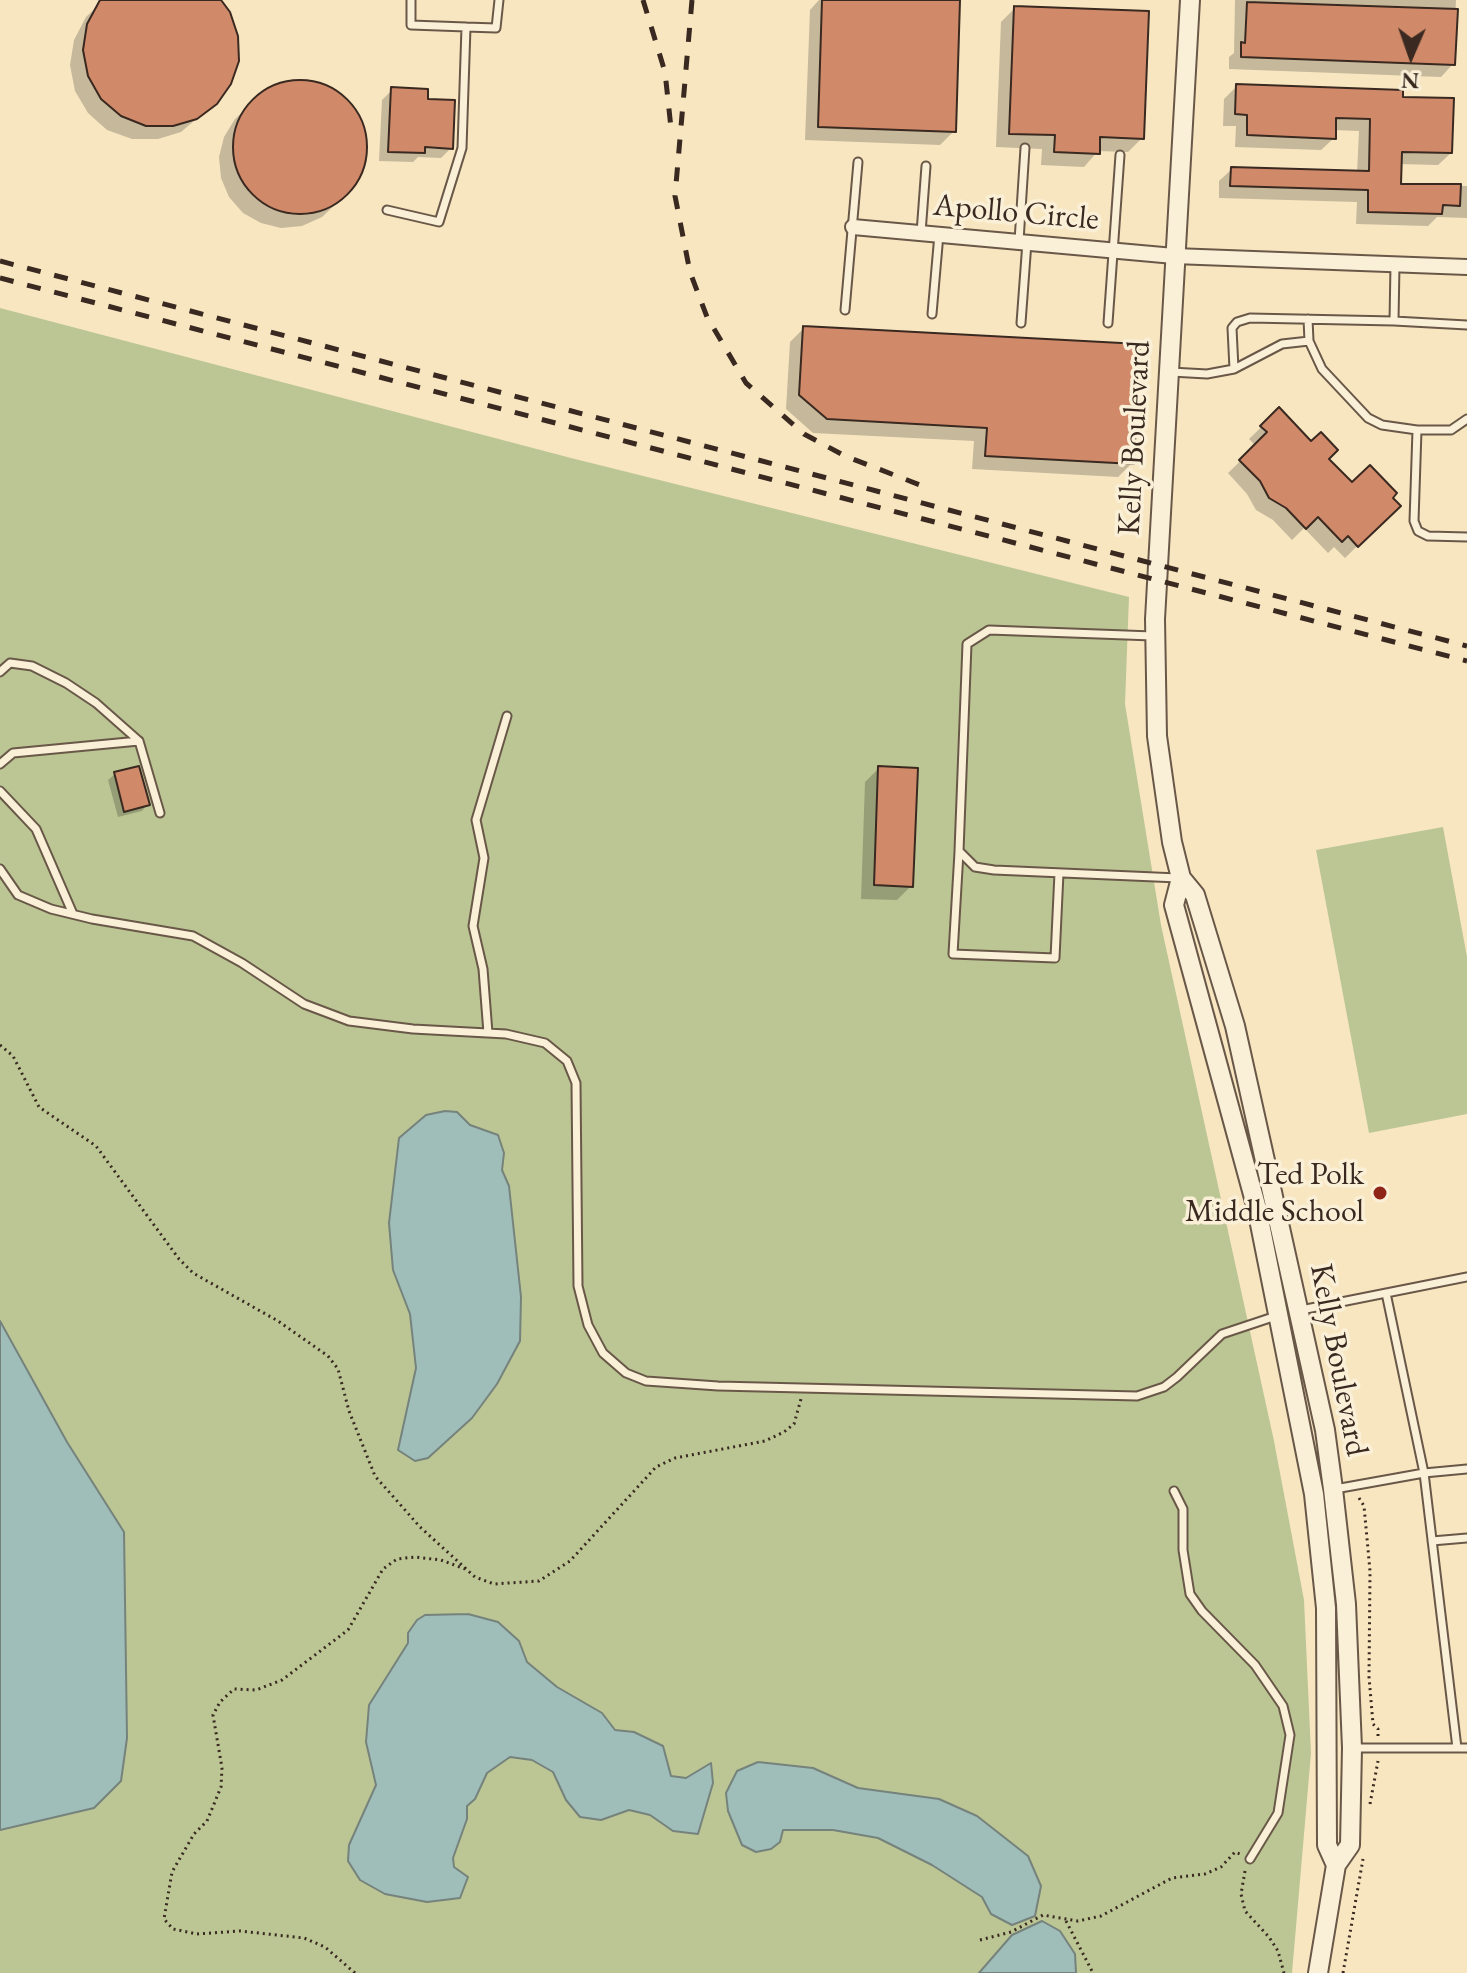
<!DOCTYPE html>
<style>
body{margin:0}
#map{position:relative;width:1467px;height:1973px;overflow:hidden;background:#f8e6c1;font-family:"EB Garamond",serif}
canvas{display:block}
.north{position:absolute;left:1371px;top:16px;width:80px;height:80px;-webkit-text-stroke:6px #faefd7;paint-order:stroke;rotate:182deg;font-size:22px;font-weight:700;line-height:32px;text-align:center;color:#392920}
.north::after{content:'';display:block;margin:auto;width:28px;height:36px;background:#392920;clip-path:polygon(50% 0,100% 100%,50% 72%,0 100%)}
</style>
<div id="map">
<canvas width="1467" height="1973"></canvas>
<div class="north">N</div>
</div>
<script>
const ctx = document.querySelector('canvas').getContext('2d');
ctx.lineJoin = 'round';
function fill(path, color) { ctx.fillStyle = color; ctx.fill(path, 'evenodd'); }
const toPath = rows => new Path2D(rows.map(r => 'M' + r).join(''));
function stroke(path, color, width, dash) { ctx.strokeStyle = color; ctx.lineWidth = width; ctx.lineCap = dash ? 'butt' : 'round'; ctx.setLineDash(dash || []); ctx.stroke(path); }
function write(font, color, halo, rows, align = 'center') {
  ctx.font = font + ' "EB Garamond",serif'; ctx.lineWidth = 7; ctx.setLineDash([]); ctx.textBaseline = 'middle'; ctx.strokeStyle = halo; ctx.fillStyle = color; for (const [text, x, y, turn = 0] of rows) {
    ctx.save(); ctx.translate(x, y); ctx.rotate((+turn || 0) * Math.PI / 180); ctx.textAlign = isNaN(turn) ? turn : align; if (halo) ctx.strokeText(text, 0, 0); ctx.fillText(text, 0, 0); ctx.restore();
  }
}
const green = toPath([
 [0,308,571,458,1129,597,1125,704,1161,925,1274,1441,1304,1600,1311,1753,1292,1973,0,1973],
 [1443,827,1467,957,1467,1114,1369,1133,1316,850]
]);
const water = toPath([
 [445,1111,457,1112,470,1125,498,1135,504,1153,502,1170,509,1186,521,1297,520,1341,497,1384,472,1418,428,1458,415,1461,398,1450,416,1368,410,1314,393,1270,389,1223,399,1138,426,1115,445,1111],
 [0,1321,67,1442,124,1532,127,1738,121,1781,94,1808,0,1830,0,1321],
 [468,1614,498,1622,519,1641,527,1662,557,1687,602,1713,615,1730,634,1732,663,1746,671,1776,686,1778,711,1763,713,1783,698,1834,673,1831,650,1815,629,1810,601,1820,580,1817,566,1800,553,1772,532,1760,510,1757,487,1773,475,1799,467,1806,467,1819,453,1858,454,1867,468,1877,460,1898,427,1902,385,1894,360,1880,348,1861,349,1845,376,1785,366,1742,369,1705,408,1643,408,1633,417,1620,425,1615,468,1614],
 [758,1762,813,1768,858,1788,939,1799,977,1816,1028,1856,1041,1886,1035,1916,1012,1925,991,1914,982,1897,932,1865,878,1838,833,1830,783,1830,780,1842,771,1849,756,1852,742,1845,728,1811,726,1793,737,1771,758,1762],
 [1042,1921,1060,1931,1075,1954,1076,1973,979,1973,1012,1935,1042,1921]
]);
const shadow = toPath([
 [104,0,218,0,215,103,181,132,158,139,132,139,107,130,88,113,75,91,70,65,74,40,86,17],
 [819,0,944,0,954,131,940,145,805,140,810,10],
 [1235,0,1456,0,1453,64,1441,77,1229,69,1229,57,1234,53],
 [1015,8,1142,138,1128,152,1098,151,1084,167,1041,165,1042,149,996,147,1001,22],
 [288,82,311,82,332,90,349,103,361,122,366,144,363,166,354,186,339,201,322,217,302,226,281,228,261,223,243,213,229,197,221,178,219,157,224,137,235,119,267,90],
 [1237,86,1401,98,1451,153,1438,165,1399,164,1398,186,1467,186,1467,218,1437,217,1428,226,1356,224,1357,202,1219,198,1219,181,1232,169,1357,173,1359,131,1334,130,1334,138,1321,150,1235,147,1236,126,1223,126,1224,99],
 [392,90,426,101,451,148,441,158,418,157,413,162,379,161,382,100],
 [804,328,1132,463,1118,477,972,469,974,441,813,433,786,409,790,342],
 [1279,410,1351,485,1390,498,1398,506,1345,558,1334,547,1328,553,1304,528,1292,540,1273,520,1256,510,1247,494,1228,473,1256,446,1249,439],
 [879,768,911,886,897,900,861,899,865,782],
 [115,774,148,804,142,811,118,817,108,780]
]);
const building = toPath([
 [100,0,221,0,230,12,238,36,239,61,231,84,217,104,197,119,173,126,146,126,121,116,101,99,88,76,83,50,87,24,100,0],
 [822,0,960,0,956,132,818,127,822,0],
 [1247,2,1458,9,1455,65,1241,57,1241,42,1245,43,1247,2],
 [1014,6,1149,11,1144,139,1100,137,1100,154,1054,152,1055,135,1009,134,1014,6],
 '233 147a67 67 0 1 1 134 0a67 67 0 1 1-134 0Z',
 [1236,84,1403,90,1403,97,1454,98,1452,153,1402,152,1401,184,1461,184,1460,206,1443,205,1442,214,1368,212,1368,190,1230,186,1231,167,1369,171,1370,119,1336,118,1336,139,1247,135,1247,115,1235,114,1236,84],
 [391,87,428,89,428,99,455,100,453,149,425,147,425,153,388,152,391,87],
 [803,326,1140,344,1134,464,985,456,987,428,827,419,799,395,803,326],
 [1279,407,1311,441,1321,432,1338,450,1329,459,1352,482,1370,465,1397,493,1393,498,1401,506,1358,547,1348,536,1342,542,1318,517,1306,529,1286,508,1269,498,1260,481,1239,460,1267,432,1260,426,1279,407],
 [139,766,150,805,124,812,114,772,139,766],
 [878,766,918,768,913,887,874,885,878,766]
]);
const path = toPath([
 [0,1045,13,1056,39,1107,96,1146,179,1259,193,1273,278,1321,328,1356,338,1369,349,1411,375,1476,420,1527,475,1577,494,1584,539,1581,570,1561,656,1467,675,1458,765,1441,784,1432,794,1424,801,1399],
 [1324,1334,1326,1346],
 [1359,1498,1364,1506,1370,1571,1369,1677,1373,1724,1378,1729,1378,1738],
 [1370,1804,1378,1761],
 [1245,1871,1241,1894,1245,1911,1269,1937,1278,1951,1284,1973],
 [1066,1921,1093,1973],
 [980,1940,1011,1932,1043,1915,1078,1921,1101,1916,1172,1878,1205,1874,1221,1867,1235,1852,1240,1854],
 [355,1973,325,1947,304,1938,240,1931,197,1934,173,1929,164,1919,172,1872,194,1834,207,1821,221,1787,222,1768,213,1715,220,1702,234,1689,256,1690,282,1680,348,1630,383,1569,397,1559,415,1557,441,1560,465,1569],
 [1343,1973,1363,1859]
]);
const service = toPath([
 [411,0,411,25,466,27],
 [387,210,439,222,462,148,466,27,496,28,499,0],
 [921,233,926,166],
 [1019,241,1025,148],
 [1395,265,1394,321,1467,325],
 [845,310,858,162],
 [932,314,939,234],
 [1308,319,1309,341,1322,369,1368,418,1382,425,1417,430,1414,521,1418,531,1428,536,1467,537],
 [1021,323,1027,242],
 [1108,323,1120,155],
 [1234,369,1282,344,1309,341],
 [1171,372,1207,374,1234,369,1232,328,1237,322,1250,318,1394,321],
 [1417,430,1451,430,1467,419],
 [1153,636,989,630,967,644,959,851,975,867,994,870,1178,878],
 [0,672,10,663,32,666,66,683,96,703,139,741],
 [0,764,13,753,139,741,160,813],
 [0,791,36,829,73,914],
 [959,852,953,954,1055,958,1059,873],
 [0,869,18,895,51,909,92,919,193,936,242,963,304,1004,349,1021,413,1029,506,1034,545,1043,567,1061,576,1083,578,1286,588,1325,603,1353,626,1373,646,1381,718,1386,1137,1396,1164,1387,1177,1377,1222,1334,1276,1316],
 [488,1033,483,969,473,926,484,858,476,820,507,716],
 [1386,1293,1424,1473,1457,1748],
 [1301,1310,1467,1277],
 [1335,1489,1424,1473,1467,1469],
 [1174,1491,1183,1509,1183,1550,1190,1594,1202,1611,1255,1665,1283,1706,1290,1735,1278,1813,1250,1859],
 [1432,1541,1467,1538],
 [1353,1748,1467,1748]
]);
const minor = toPath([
 [853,227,1174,256,1467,267]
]);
const tertiary = toPath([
 [1190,0,1155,619,1157,736,1172,842,1181,878,1195,895,1235,1026,1325,1430,1333,1489,1346,1604,1352,1748,1350,1845,1336,1865,1318,1973],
 [1181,878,1174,905,1257,1209,1314,1494,1326,1608,1327,1845,1336,1865]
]);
const rail = toPath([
 [643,0,665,72,671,128],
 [692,0,675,196,690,272,707,317,746,383,804,434,845,456,920,485],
 [0,261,1467,646],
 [0,278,1467,661]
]);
const markers = [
 [1380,1193,8,"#8f2418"]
];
const streetNames = [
 ["Apollo Circle",1016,213,5],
 ["Kelly Boulevard",1135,438,-87],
 ["Kelly Boulevard",1338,1360,79]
];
const poiNames = [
 ["Ted Polk",1364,1175],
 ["Middle School",1364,1212]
];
fill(green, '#bbc694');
fill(water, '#9fbeb9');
stroke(water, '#76827c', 2);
fill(shadow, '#0003');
fill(building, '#d18a69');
stroke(building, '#392920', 2);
stroke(service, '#695848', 11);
stroke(minor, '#695848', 18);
stroke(tertiary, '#695848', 22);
stroke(path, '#392920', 3, [2, 4]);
stroke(service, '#faefd7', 7);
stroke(minor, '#faefd7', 14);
stroke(tertiary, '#faefd7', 18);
stroke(rail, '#392920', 5, [14, 14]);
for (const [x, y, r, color] of markers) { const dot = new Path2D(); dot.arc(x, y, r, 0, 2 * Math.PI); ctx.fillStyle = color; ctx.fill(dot); stroke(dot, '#faefd7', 3); }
write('32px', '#392920', '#faefd7', streetNames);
write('32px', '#392920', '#faefd7', poiNames, 'right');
</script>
